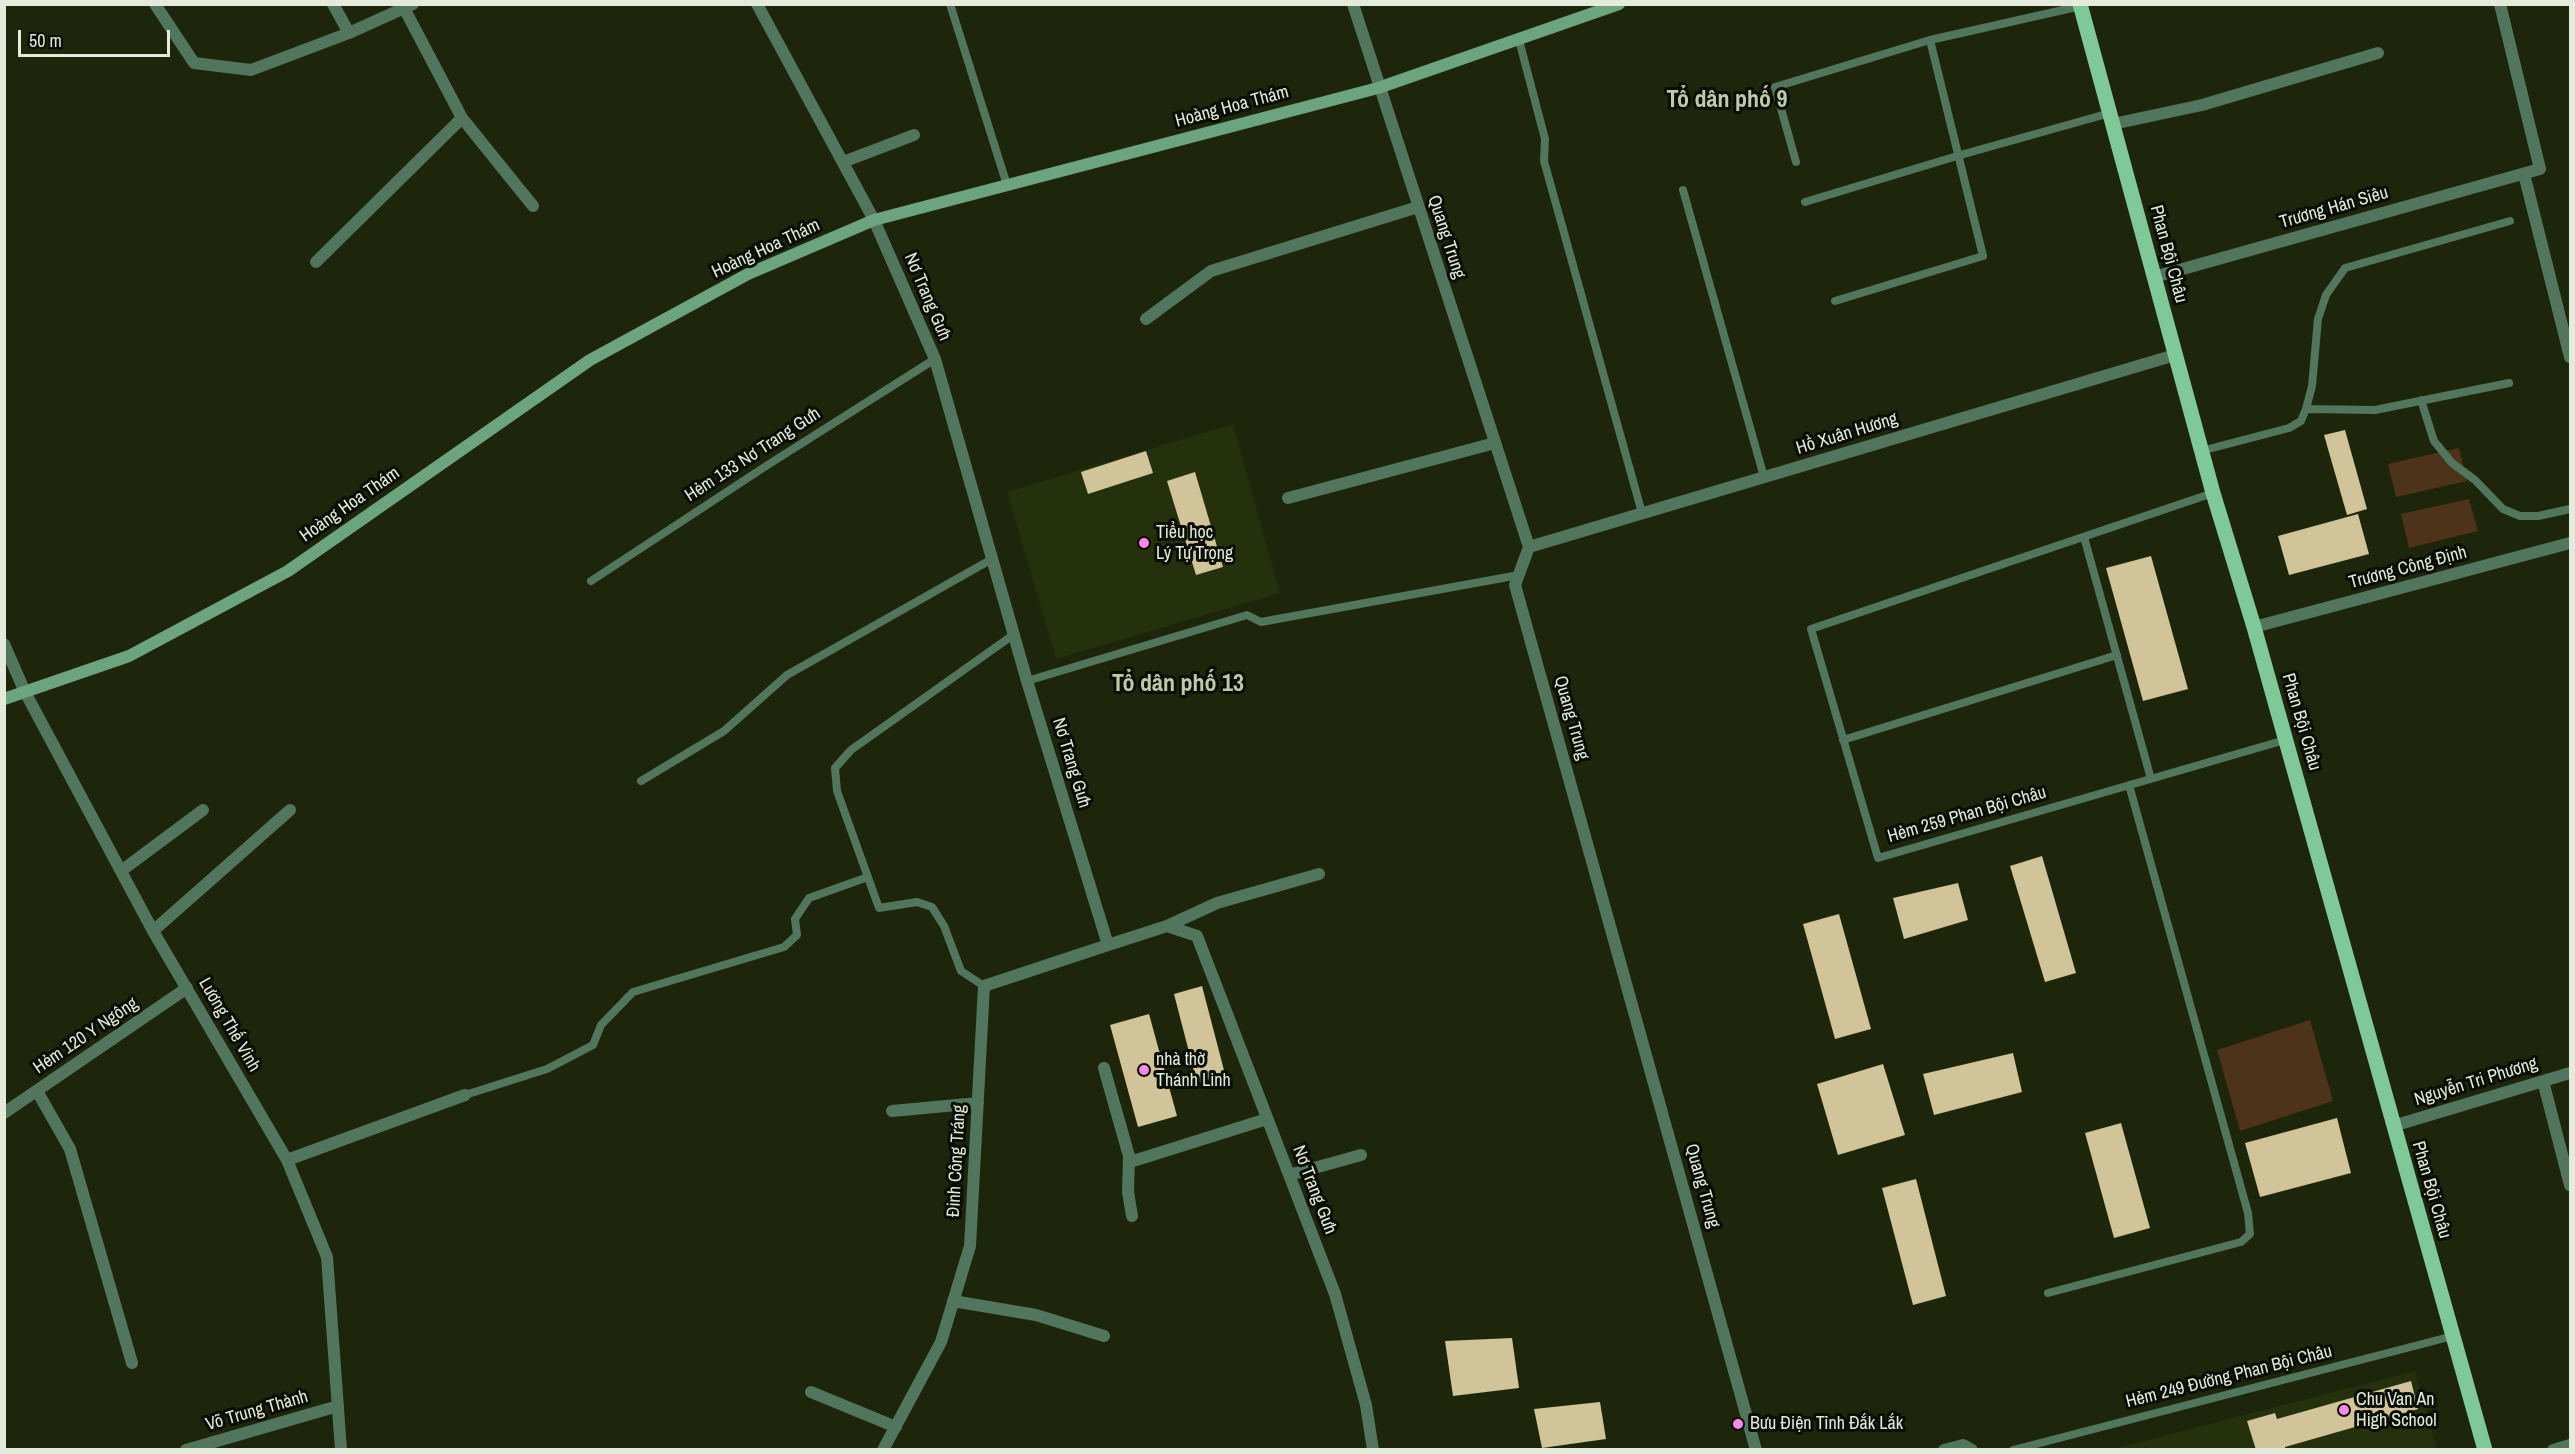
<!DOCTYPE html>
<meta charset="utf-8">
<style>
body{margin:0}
#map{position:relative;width:2575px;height:1454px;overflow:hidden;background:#1d260a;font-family:"Archivo Narrow",sans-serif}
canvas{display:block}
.frame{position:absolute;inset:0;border:6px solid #e4ebda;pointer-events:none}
.scale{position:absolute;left:18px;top:30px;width:152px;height:27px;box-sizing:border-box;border:3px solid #e4ebda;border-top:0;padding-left:8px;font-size:18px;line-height:21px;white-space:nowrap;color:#e4ebda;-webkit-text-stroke:4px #090d03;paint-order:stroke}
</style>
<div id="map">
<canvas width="2575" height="1454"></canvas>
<div class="frame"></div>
<div class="scale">50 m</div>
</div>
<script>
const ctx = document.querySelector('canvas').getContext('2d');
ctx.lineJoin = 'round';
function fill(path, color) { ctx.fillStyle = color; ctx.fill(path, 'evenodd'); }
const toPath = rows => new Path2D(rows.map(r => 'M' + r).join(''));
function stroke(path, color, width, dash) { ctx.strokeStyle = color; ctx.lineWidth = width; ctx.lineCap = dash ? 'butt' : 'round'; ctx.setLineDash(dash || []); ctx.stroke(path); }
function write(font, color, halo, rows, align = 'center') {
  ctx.font = font + ' "Archivo Narrow",sans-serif'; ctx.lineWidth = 6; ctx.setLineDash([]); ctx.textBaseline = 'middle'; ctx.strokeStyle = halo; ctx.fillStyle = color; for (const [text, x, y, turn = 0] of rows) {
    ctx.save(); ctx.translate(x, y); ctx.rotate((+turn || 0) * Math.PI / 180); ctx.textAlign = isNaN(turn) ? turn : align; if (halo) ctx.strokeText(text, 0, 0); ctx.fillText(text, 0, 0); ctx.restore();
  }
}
const built = toPath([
 [1233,424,1280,593,1056,659,1007,492],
 [2415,1371,2437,1449,2109,1450]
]);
const green = toPath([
 [2459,448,2467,481,2396,497,2388,464],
 [2469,499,2478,531,2409,548,2401,514],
 [2310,1020,2333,1101,2240,1131,2217,1050]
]);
const building = toPath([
 [2345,430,2367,509,2347,515,2324,435],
 [1146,451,1153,473,1088,494,1081,472],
 [1195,472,1223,567,1196,575,1167,481],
 [2358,514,2369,554,2289,575,2278,536],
 [2151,556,2188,689,2143,701,2106,568],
 [2042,856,2076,973,2045,982,2010,866],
 [1958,883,1968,920,1904,939,1893,898],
 [1839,914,1871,1029,1835,1039,1803,924],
 [1202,986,1225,1074,1197,1083,1174,994],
 [1149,1014,1177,1116,1138,1127,1110,1025],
 [2013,1053,2022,1092,1934,1115,1923,1074],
 [1883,1064,1905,1135,1838,1155,1817,1084],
 [2337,1118,2351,1173,2260,1197,2245,1143],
 [2121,1123,2150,1228,2114,1238,2085,1133],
 [1916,1179,1946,1296,1913,1305,1882,1188],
 [1512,1338,1519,1388,1453,1396,1445,1341],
 [2411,1381,2418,1409,2285,1447,2285,1450,2256,1450,2247,1421,2275,1413,2277,1419],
 [1600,1402,1606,1439,1542,1448,1534,1409]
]);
const lane = toPath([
 [950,4,1007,185],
 [1519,40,1545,139,1544,161,1642,513],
 [1796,162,1775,87,1930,40,2081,6],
 [1683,190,1764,477],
 [1805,202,1957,156,2110,113],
 [1835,301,1983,256,1930,40],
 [2421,400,2434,441,2452,463,2475,480,2503,509,2520,516,2538,516,2570,509],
 [2306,409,2375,410,2509,383],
 [2201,451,2289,428,2301,421,2306,409,2312,386,2318,319,2326,295,2345,268,2510,221],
 [2213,493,1811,629,1878,858,2285,740],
 [2084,537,2151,779],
 [591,581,766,466,935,359],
 [1027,681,1247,615,1261,622,1519,575],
 [1843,740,2117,655],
 [641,781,724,731,787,675,992,559],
 [984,986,961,971,944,926,932,907,917,902,879,908,837,791,835,768,851,750,1013,635],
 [465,1095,547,1069,593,1045,601,1025,633,992,784,947,797,935,795,919,809,898,868,877],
 [2048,1293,2241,1242,2250,1234,2248,1213,2129,785],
 [2013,1450,2453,1336]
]);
const street = toPath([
 [155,4,194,63,251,70,349,33,413,4],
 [333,4,349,33],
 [757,4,874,220,935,359,1027,681,1108,945,1167,926,1197,936,1335,1294,1366,1405,1373,1450],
 [1353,4,1529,547,1515,585,1756,1450],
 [404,8,462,118,533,206],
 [2113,124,2202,105,2378,53],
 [843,162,914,135],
 [2524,174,2570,357],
 [316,262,462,118],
 [2154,277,2540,169,2500,4],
 [1146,319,1211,271,1418,207],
 [1288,498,1495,443],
 [1529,547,2175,355],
 [2254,627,2570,543],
 [4,644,25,692,153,931,287,1160,327,1257,341,1450],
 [121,871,203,810],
 [1167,926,1217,903,1319,874],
 [153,931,290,810],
 [1104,1068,1129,1156,1128,1192,1132,1216],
 [2543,1081,2570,1185],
 [37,1091,70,1149,132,1363],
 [892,1111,978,1103],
 [4,1113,187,988],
 [2393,1126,2570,1073],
 [287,1160,465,1095],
 [1130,1162,1267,1119],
 [1289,1175,1361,1155],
 [953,1301,1036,1315,1104,1336],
 [811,1392,896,1427],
 [186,1450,338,1406],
 [883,1450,941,1342,970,1246,984,986,1108,945],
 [1944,1450,1963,1445,1972,1450],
 [2553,1450,2570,1445]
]);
const secondary = toPath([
 [4,699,129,656,288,571,590,360,748,274,874,220,1378,88,1619,4]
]);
const primary = toPath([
 [2080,4,2213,493,2254,627,2485,1450]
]);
const markers = [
 [1144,543,6,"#f888ea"],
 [1144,1070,6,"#f888ea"],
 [2344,1410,6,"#f888ea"],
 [1738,1424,6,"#f888ea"]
];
const streetNames = [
 ["Hoàng Hoa Thám",1232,107,-15],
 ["Trương Hán Siêu",2334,208,-16],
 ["Quang Trung",1446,237,72],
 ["Hoàng Hoa Thám",766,249,-25],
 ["Phan Bội Châu",2168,254,75],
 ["Nơ Trang Gưh",927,297,67],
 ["Hồ Xuân Hương",1847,434,-17],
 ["Hẻm 133 Nơ Trang Gưh",753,455,-33],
 ["Hoàng Hoa Thám",350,505,-35],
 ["Trương Công Định",2408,568,-15],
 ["Quang Trung",1571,718,74],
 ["Phan Bội Châu",2301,722,74],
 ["Nơ Trang Gưh",1071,763,73],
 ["Hẻm 259 Phan Bội Châu",1967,815,-16],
 ["Lương Thế Vinh",229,1025,60],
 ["Hẻm 120 Y Ngông",86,1036,-34],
 ["Nguyễn Tri Phương",2476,1082,-17],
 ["Đinh Công Tráng",957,1161,-87],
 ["Quang Trung",1702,1186,74],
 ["Nơ Trang Gưh",1314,1190,69],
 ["Phan Bội Châu",2431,1190,74],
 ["Hẻm 249 Đường Phan Bội Châu",2229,1377,-14],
 ["Võ Trung Thành",257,1411,-16]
];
const poiNames = [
 ["Tiểu học",1156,533],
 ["Lý Tự Trọng",1156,554],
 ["nhà thờ",1156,1060],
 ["Thánh Linh",1156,1081],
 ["Chu Van An",2356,1400],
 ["High School",2356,1421],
 ["Bưu Điện Tỉnh Đắk Lắk",1750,1424]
];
const districtNames = [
 ["Tổ dân phố 9",1727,101],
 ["Tổ dân phố 13",1178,685]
];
fill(built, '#25300c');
fill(green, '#4d331a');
fill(building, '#d1c498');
stroke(lane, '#52755d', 8);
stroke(street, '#52755d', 12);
stroke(secondary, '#6ca47f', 12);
stroke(primary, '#7fc999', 15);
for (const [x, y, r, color] of markers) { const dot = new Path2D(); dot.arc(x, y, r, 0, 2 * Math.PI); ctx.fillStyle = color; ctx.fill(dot); stroke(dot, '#090d03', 2); }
write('18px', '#e4ebda', '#090d03', streetNames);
write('18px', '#e4ebda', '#090d03', poiNames, 'left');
write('bold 24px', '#bdcaa8', '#090d03', districtNames);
</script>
